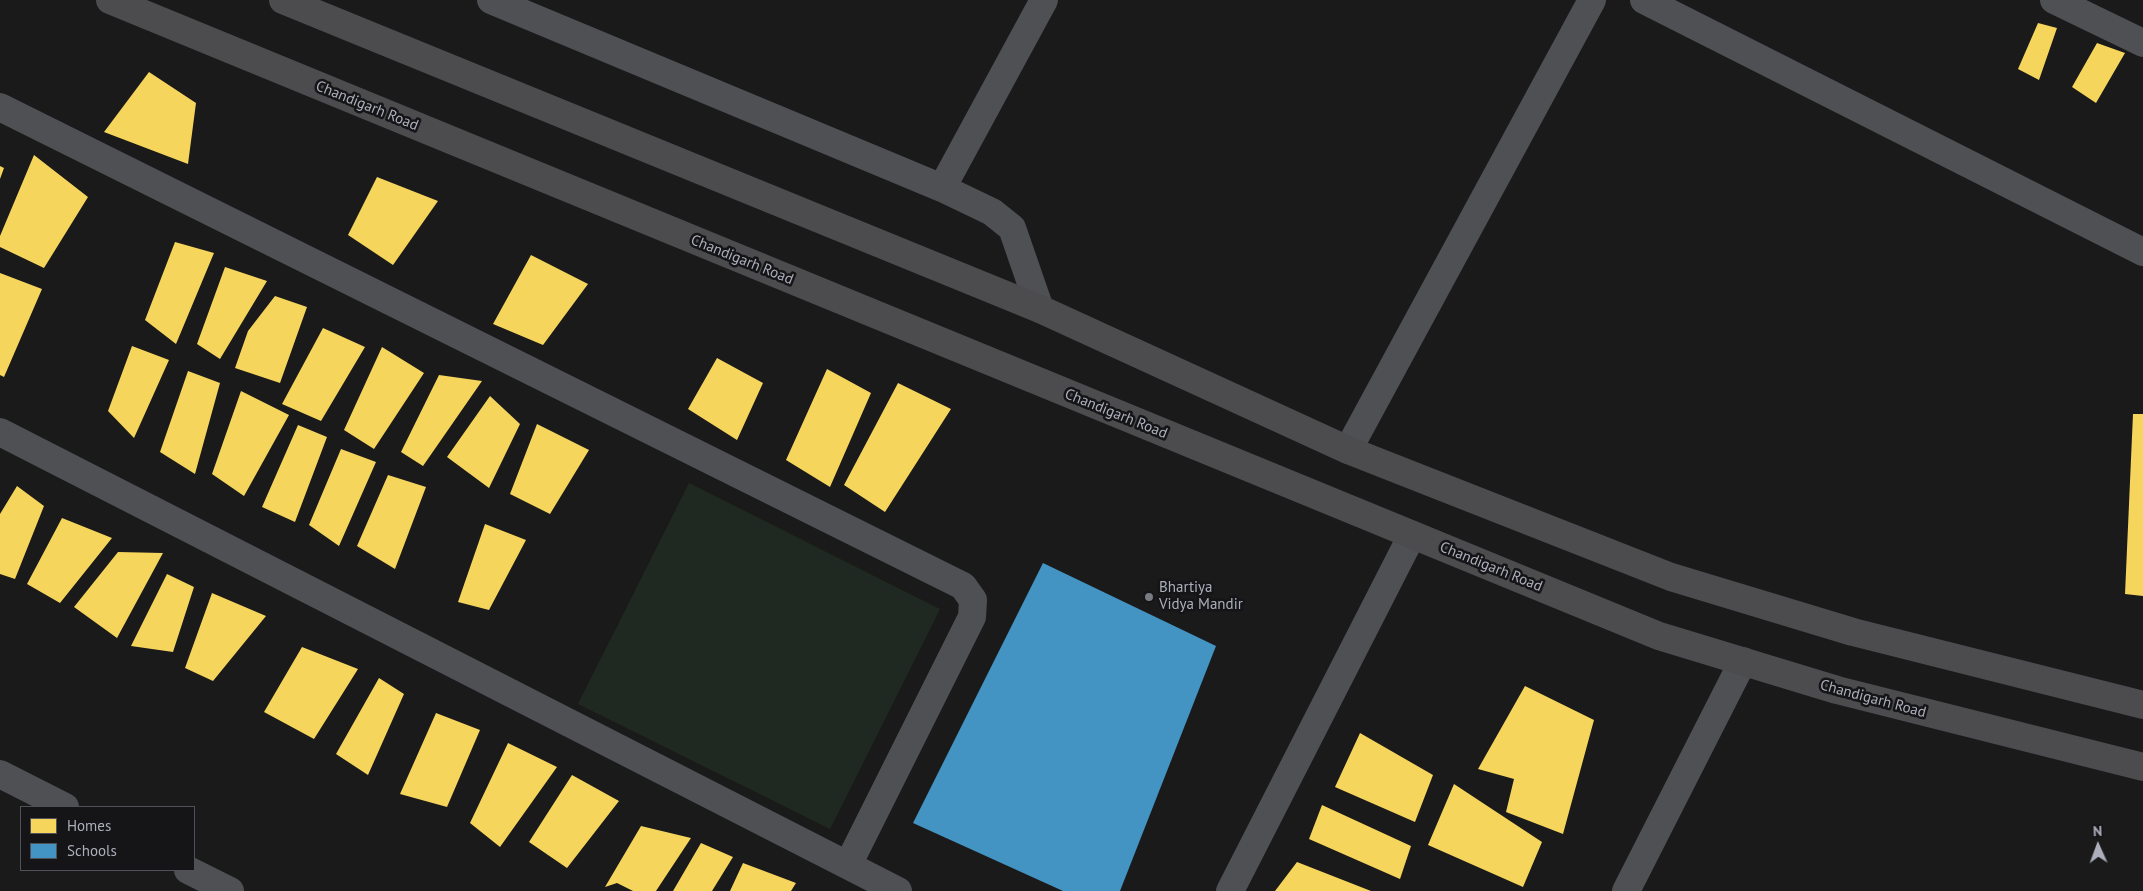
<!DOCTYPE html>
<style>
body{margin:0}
#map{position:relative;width:2143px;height:891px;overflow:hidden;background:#1a1a1b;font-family:"PT Sans",sans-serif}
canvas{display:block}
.legend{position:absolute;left:20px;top:806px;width:175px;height:65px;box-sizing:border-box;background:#151417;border:1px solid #515259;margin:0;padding:6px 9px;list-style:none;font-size:15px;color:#acafbb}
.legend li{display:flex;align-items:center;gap:10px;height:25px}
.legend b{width:25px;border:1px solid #515259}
.north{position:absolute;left:2073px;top:821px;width:50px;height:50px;-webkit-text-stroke:4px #151417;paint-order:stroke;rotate:358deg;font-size:14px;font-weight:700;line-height:20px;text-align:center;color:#acafbb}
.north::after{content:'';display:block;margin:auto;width:18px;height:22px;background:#acafbb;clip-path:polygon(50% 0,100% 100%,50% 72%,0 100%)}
</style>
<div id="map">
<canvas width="2143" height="891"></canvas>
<ul class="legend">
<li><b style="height:14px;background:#f6d55c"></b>Homes</li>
<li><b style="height:14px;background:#4393c3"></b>Schools</li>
</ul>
<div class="north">N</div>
</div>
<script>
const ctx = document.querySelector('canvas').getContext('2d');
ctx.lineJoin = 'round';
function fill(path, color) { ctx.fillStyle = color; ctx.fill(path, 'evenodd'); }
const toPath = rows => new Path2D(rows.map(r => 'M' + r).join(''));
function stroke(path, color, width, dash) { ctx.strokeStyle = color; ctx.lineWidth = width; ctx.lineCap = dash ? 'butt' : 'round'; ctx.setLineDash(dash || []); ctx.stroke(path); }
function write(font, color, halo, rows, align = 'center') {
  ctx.font = font + ' "PT Sans",sans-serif'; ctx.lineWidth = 5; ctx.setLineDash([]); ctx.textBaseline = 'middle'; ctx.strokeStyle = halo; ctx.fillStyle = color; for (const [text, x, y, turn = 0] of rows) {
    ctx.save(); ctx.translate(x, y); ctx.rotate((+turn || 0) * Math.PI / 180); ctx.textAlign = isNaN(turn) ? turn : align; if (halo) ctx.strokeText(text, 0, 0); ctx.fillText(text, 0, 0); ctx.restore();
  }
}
const green = toPath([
 [689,483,940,609,830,829,578,704]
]);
const homes = toPath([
 [2038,23,2057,28,2039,80,2018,69],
 [2097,43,2125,53,2096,103,2072,87],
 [149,72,196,103,188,164,104,132],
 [34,155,88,197,44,268,0,247,0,236],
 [0,166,4,168,0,179],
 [377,177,438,201,393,265,348,235],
 [175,242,214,253,176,344,145,320],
 [531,255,588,284,543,345,493,324],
 [225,267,267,281,220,359,197,344],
 [0,273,42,289,4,377,0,375],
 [275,296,307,307,280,383,235,368,248,331],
 [323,328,365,347,321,421,282,404],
 [132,346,169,360,134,438,108,411],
 [382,347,424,373,374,449,344,430],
 [717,358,763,383,737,440,688,409],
 [827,369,871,393,830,487,786,460],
 [188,371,220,383,195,474,160,452],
 [439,375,482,381,423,466,401,452],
 [898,383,951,409,885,512,844,485],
 [241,391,289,415,244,496,212,474],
 [490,396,520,424,489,488,447,457],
 [2133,414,2143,414,2143,596,2125,594],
 [537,424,589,450,550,514,510,494],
 [298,425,327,437,295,522,262,507],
 [341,449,376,462,339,546,309,525],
 [388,475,426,487,395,569,357,546],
 [17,486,44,506,15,579,0,574,0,514],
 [62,518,112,538,60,603,27,584],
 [485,524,526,540,489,610,458,602],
 [118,552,163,553,117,638,74,607],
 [167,574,194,587,173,652,131,646],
 [212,593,266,616,213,681,185,668],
 [302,647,358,669,314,739,264,712],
 [379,678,404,694,368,775,336,754],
 [1525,686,1594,720,1563,834,1506,812,1514,779,1478,769],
 [436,713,480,730,447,807,400,794],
 [1360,733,1433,775,1415,822,1335,787],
 [508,743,557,767,500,847,470,823],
 [572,775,619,801,567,868,529,842],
 [1454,784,1542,842,1523,887,1428,845],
 [1322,805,1411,846,1400,879,1309,839],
 [641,826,691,838,656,891,633,891,617,883,605,887],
 [701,843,733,857,712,891,673,891],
 [1297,862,1371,891,1275,891],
 [743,863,796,883,791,891,730,891]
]);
const schools = toPath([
 [1043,563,1216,646,1120,891,1063,891,913,823]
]);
const minor = toPath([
 [491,0,942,188,992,212,1012,228,1040,309],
 [1644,0,2143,252],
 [2054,0,2143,43],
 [0,107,963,586,973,600,972,617,848,865],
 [942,188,1044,0],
 [0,432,898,891],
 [1348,450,1592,0],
 [0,774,65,807],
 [188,870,230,891],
 [1230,891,1412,535],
 [1626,891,1743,661]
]);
const major = toPath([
 [110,0,1659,636,1837,690,2143,767],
 [283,0,1040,309,1348,450,1671,577,1853,632,2143,705]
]);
const markers = [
 [1149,597,5,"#797b83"]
];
const streetNames = [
 ["Chandigarh Road",367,106,22],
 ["Chandigarh Road",742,260,22],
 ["Chandigarh Road",1116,414,22],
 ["Chandigarh Road",1491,567,22],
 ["Chandigarh Road",1873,699,15]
];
const poiNames = [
 ["Bhartiya",1159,588],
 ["Vidya Mandir",1159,605]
];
fill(green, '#202822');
fill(homes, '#f6d55c');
fill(schools, '#4393c3');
stroke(minor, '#4e5054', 28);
stroke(major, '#4c4c4f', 28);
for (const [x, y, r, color] of markers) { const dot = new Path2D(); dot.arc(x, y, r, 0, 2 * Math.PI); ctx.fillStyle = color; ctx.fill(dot); stroke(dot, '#151417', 2); }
write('15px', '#acafbb', '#151417', streetNames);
write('15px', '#acafbb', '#151417', poiNames, 'left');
</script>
